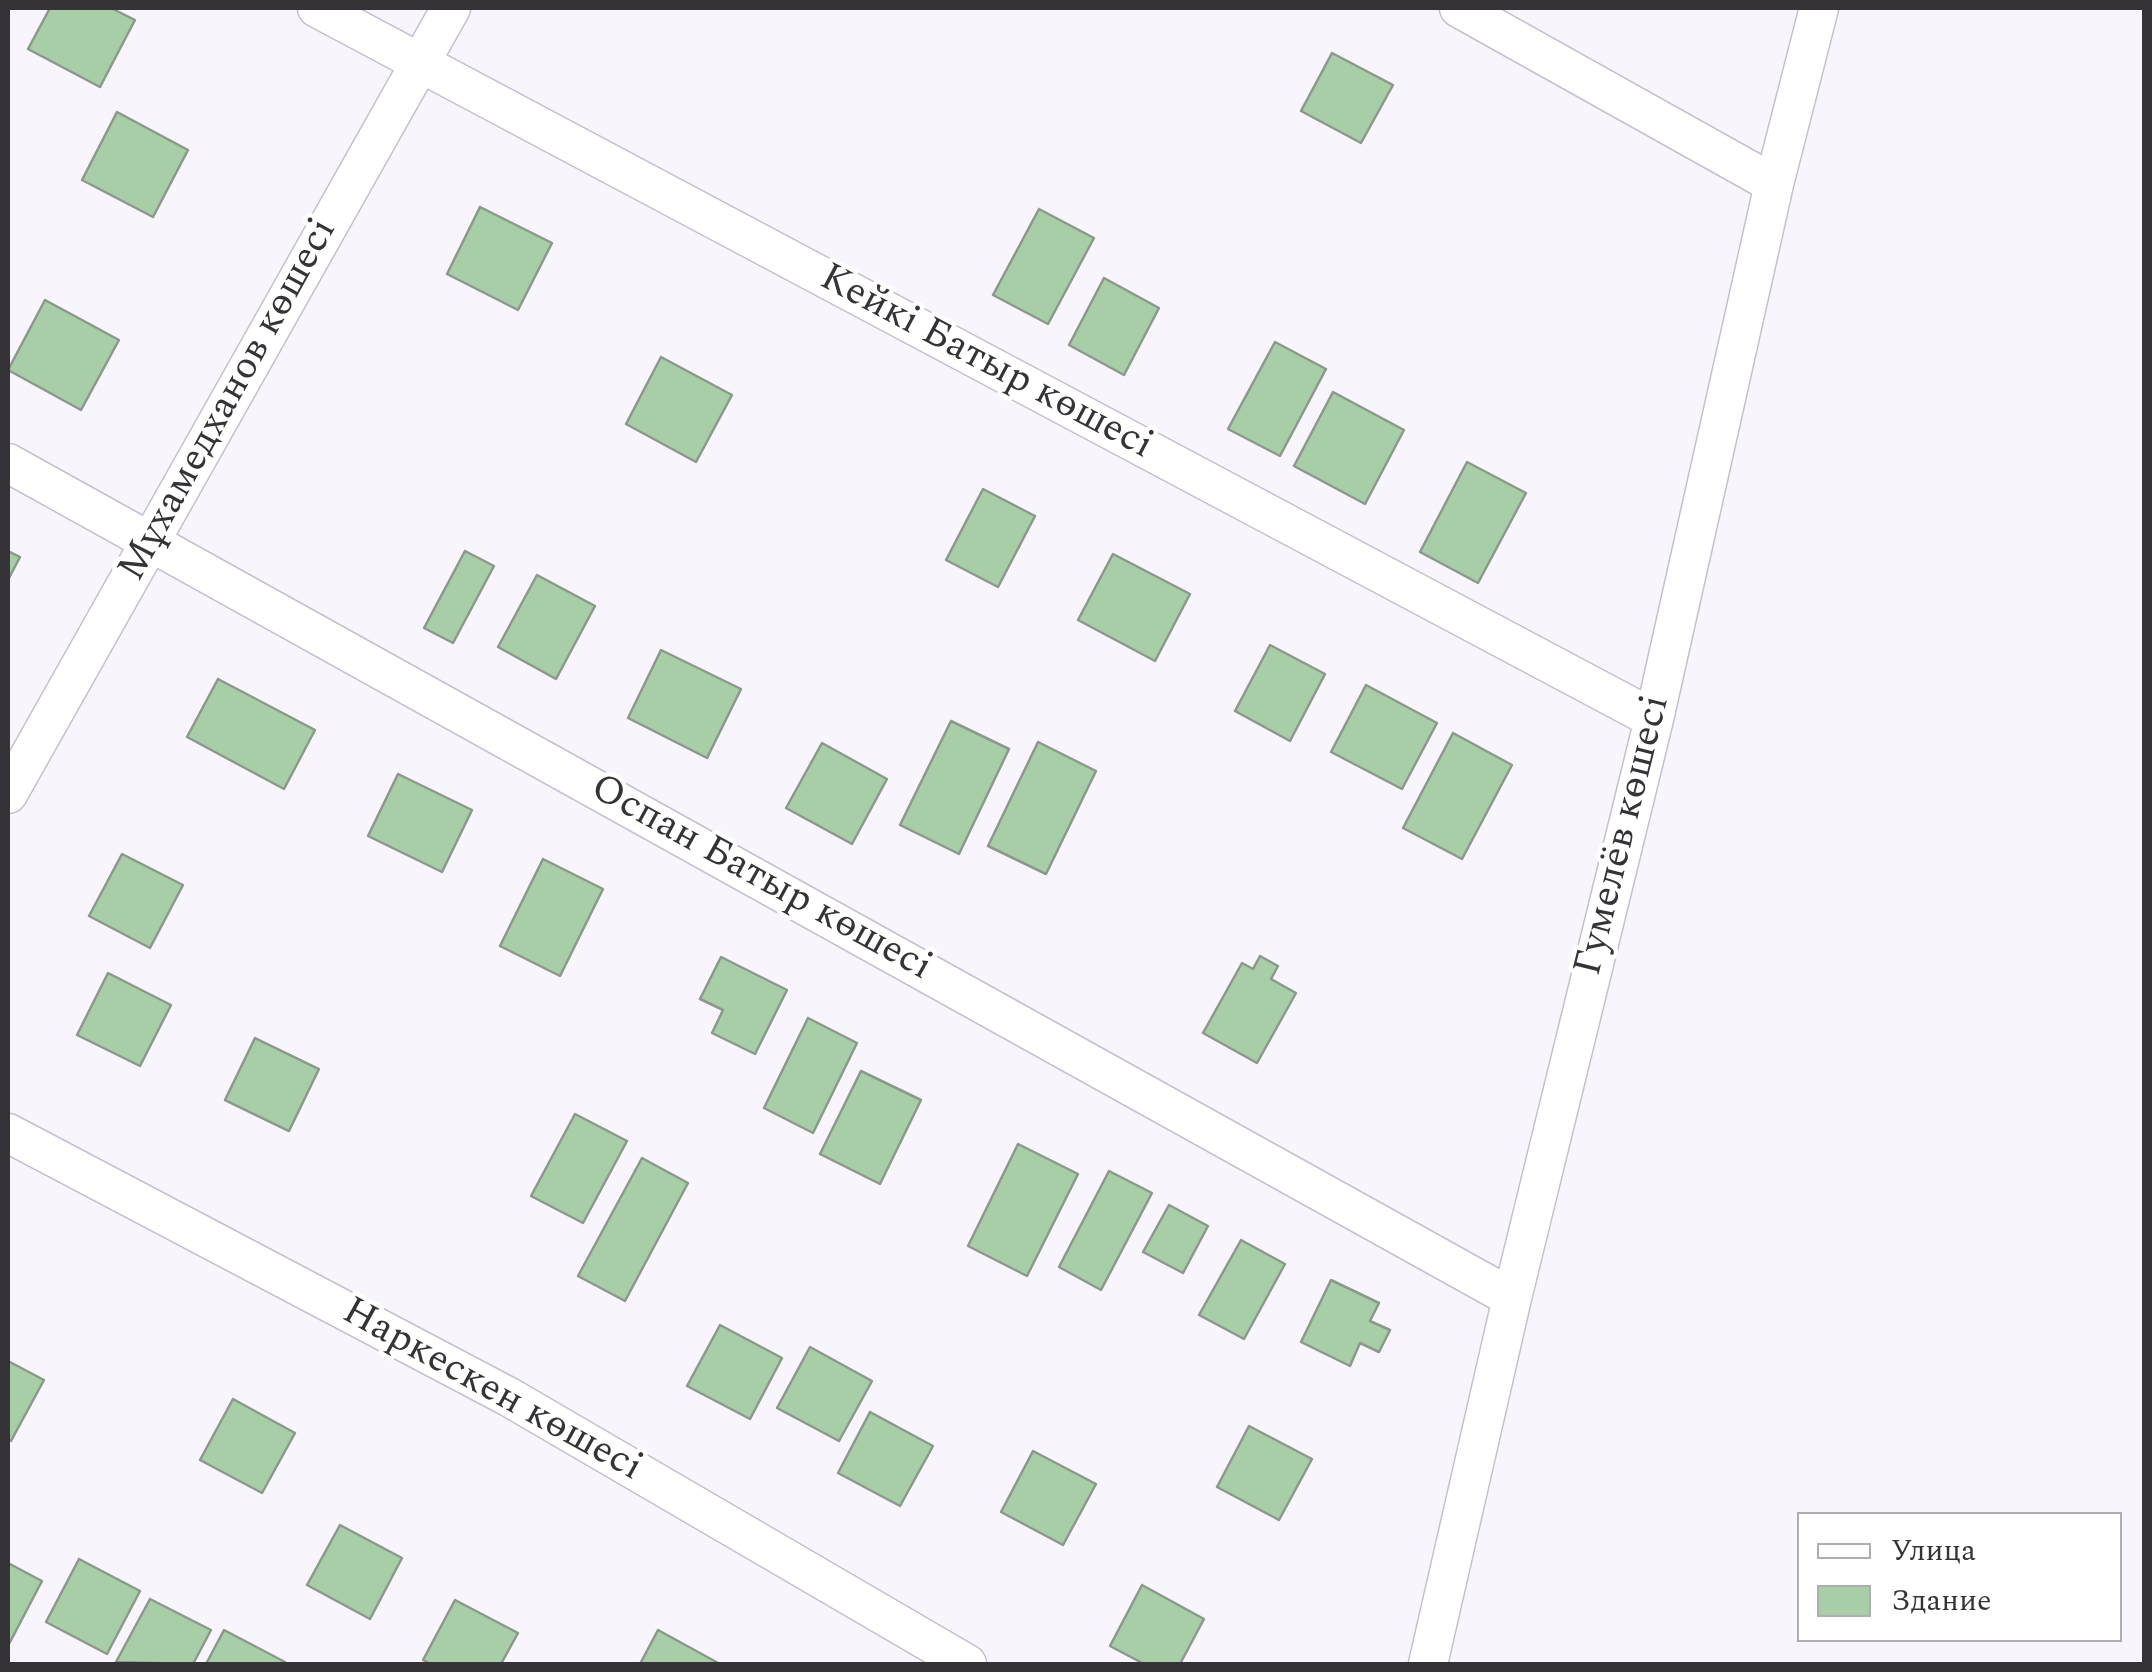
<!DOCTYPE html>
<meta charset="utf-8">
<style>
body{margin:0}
#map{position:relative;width:2152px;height:1672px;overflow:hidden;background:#f8f5fd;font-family:Spectral,serif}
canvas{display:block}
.frame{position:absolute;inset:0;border:10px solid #353338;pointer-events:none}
.legend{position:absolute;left:1797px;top:1512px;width:325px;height:130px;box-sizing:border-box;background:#fff;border:2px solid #aeadaf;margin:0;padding:12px 18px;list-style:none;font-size:30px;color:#353338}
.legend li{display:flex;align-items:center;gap:20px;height:50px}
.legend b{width:50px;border:2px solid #aeadaf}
</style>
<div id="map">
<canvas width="2152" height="1672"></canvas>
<div class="frame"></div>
<ul class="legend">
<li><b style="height:12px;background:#fff"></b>Улица</li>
<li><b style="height:28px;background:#a8cea7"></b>Здание</li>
</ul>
</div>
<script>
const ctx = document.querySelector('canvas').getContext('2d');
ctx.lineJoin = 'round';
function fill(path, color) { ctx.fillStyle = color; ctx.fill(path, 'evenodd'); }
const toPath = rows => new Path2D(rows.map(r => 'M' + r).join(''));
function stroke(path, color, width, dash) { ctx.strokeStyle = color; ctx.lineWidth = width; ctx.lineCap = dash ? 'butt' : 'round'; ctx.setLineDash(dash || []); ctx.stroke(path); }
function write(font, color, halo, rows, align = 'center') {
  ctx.font = font + ' Spectral,serif'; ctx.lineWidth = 9; ctx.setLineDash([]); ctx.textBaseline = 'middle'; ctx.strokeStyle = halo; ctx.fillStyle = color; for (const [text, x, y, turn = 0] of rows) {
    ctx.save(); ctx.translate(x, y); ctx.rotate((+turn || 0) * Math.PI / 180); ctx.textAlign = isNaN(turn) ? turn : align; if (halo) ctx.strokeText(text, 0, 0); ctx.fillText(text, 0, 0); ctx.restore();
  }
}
const building = toPath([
 [50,8,111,8,135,20,100,87,28,49,50,8],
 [1332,53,1393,85,1361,143,1301,111,1332,53],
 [117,112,188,150,153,217,82,180,117,112],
 [480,207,552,243,518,310,447,274,480,207],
 [1039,209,1094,238,1048,324,993,295,1039,209],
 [1104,278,1159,308,1124,375,1069,345,1104,278],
 [45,300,119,340,81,410,8,370,45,300],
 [1275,342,1326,369,1280,456,1228,429,1275,342],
 [661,357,732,395,696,462,626,424,661,357],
 [1333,392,1404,430,1365,504,1294,466,1333,392],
 [1467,462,1526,493,1478,583,1420,552,1467,462],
 [983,489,1035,516,998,587,946,560,983,489],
 [8,551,20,557,8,580,8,551],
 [465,551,494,566,453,643,424,628,465,551],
 [1113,554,1190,594,1155,661,1078,620,1113,554],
 [537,575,595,606,556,679,498,647,537,575],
 [1270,645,1325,674,1290,741,1235,711,1270,645],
 [661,650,741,689,707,758,628,718,661,650],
 [218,679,315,730,284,789,187,737,218,679],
 [1366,685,1437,723,1402,789,1331,752,1366,685],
 [951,721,1009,749,959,854,900,825,951,721],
 [1453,733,1512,765,1462,859,1403,828,1453,733],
 [1038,742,1096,771,1046,874,988,846,1038,742],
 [822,743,887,779,852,844,786,808,822,743],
 [398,774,472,810,442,872,368,836,398,774],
 [122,854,183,885,150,948,89,916,122,854],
 [543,859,603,889,560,976,500,946,543,859],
 [1260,956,1278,966,1271,979,1296,993,1257,1063,1203,1033,1242,963,1253,969,1260,956],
 [721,957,787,990,755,1054,712,1033,723,1010,700,999,721,957],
 [108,973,171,1005,140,1066,77,1035,108,973],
 [808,1018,857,1043,813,1133,764,1108,808,1018],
 [255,1038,319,1069,289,1131,225,1100,255,1038],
 [861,1071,921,1100,880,1184,820,1154,861,1071],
 [575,1114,627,1141,583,1223,531,1196,575,1114],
 [1018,1144,1078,1174,1027,1276,968,1246,1018,1144],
 [642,1158,688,1183,625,1301,578,1276,642,1158],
 [1109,1171,1152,1193,1101,1290,1059,1267,1109,1171],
 [1169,1205,1208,1226,1183,1273,1143,1252,1169,1205],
 [1241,1240,1285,1264,1244,1339,1199,1315,1241,1240],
 [1331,1280,1379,1303,1370,1321,1390,1330,1379,1352,1360,1343,1350,1366,1301,1342,1331,1280],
 [720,1325,782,1358,750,1419,687,1386,720,1325],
 [810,1347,872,1381,839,1441,777,1408,810,1347],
 [8,1361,44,1380,11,1441,8,1439,8,1361],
 [233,1399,295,1433,262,1493,200,1460,233,1399],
 [870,1412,933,1446,900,1506,838,1473,870,1412],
 [1249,1426,1312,1459,1279,1520,1217,1487,1249,1426],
 [1033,1451,1096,1484,1063,1545,1001,1512,1033,1451],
 [340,1525,402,1558,370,1619,307,1585,340,1525],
 [79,1559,140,1591,107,1654,46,1622,79,1559],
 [8,1563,42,1581,9,1644,8,1643,8,1563],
 [1142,1585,1204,1619,1180,1664,1144,1664,1110,1646,1142,1585],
 [150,1599,211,1630,193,1664,116,1662,150,1599],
 [455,1600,518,1633,501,1664,431,1664,423,1660,455,1600],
 [224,1630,285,1662,284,1664,206,1664,224,1630],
 [658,1630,720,1664,640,1664,658,1630]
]);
const minor = toPath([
 [317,8,1654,719],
 [1459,8,1774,184],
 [8,463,1512,1298],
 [8,794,451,8],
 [8,1133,509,1397,967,1664],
 [1428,1664,1512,1298,1654,719,1774,184,1819,8]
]);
const streetNames = [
 ["Кейкі Батыр көшесі",985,364,28],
 ["Мұхамедханов көшесі",230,401,-61],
 ["Гумелёв көшесі",1625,836,-76],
 ["Оспан Батыр көшесі",760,880,29],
 ["Наркескен көшесі",491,1392,29]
];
fill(building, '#a8cea7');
stroke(building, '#8d988d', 2.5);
stroke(minor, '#c6c0ce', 41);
stroke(minor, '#fff', 38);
write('40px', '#353338', '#fff', streetNames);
</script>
